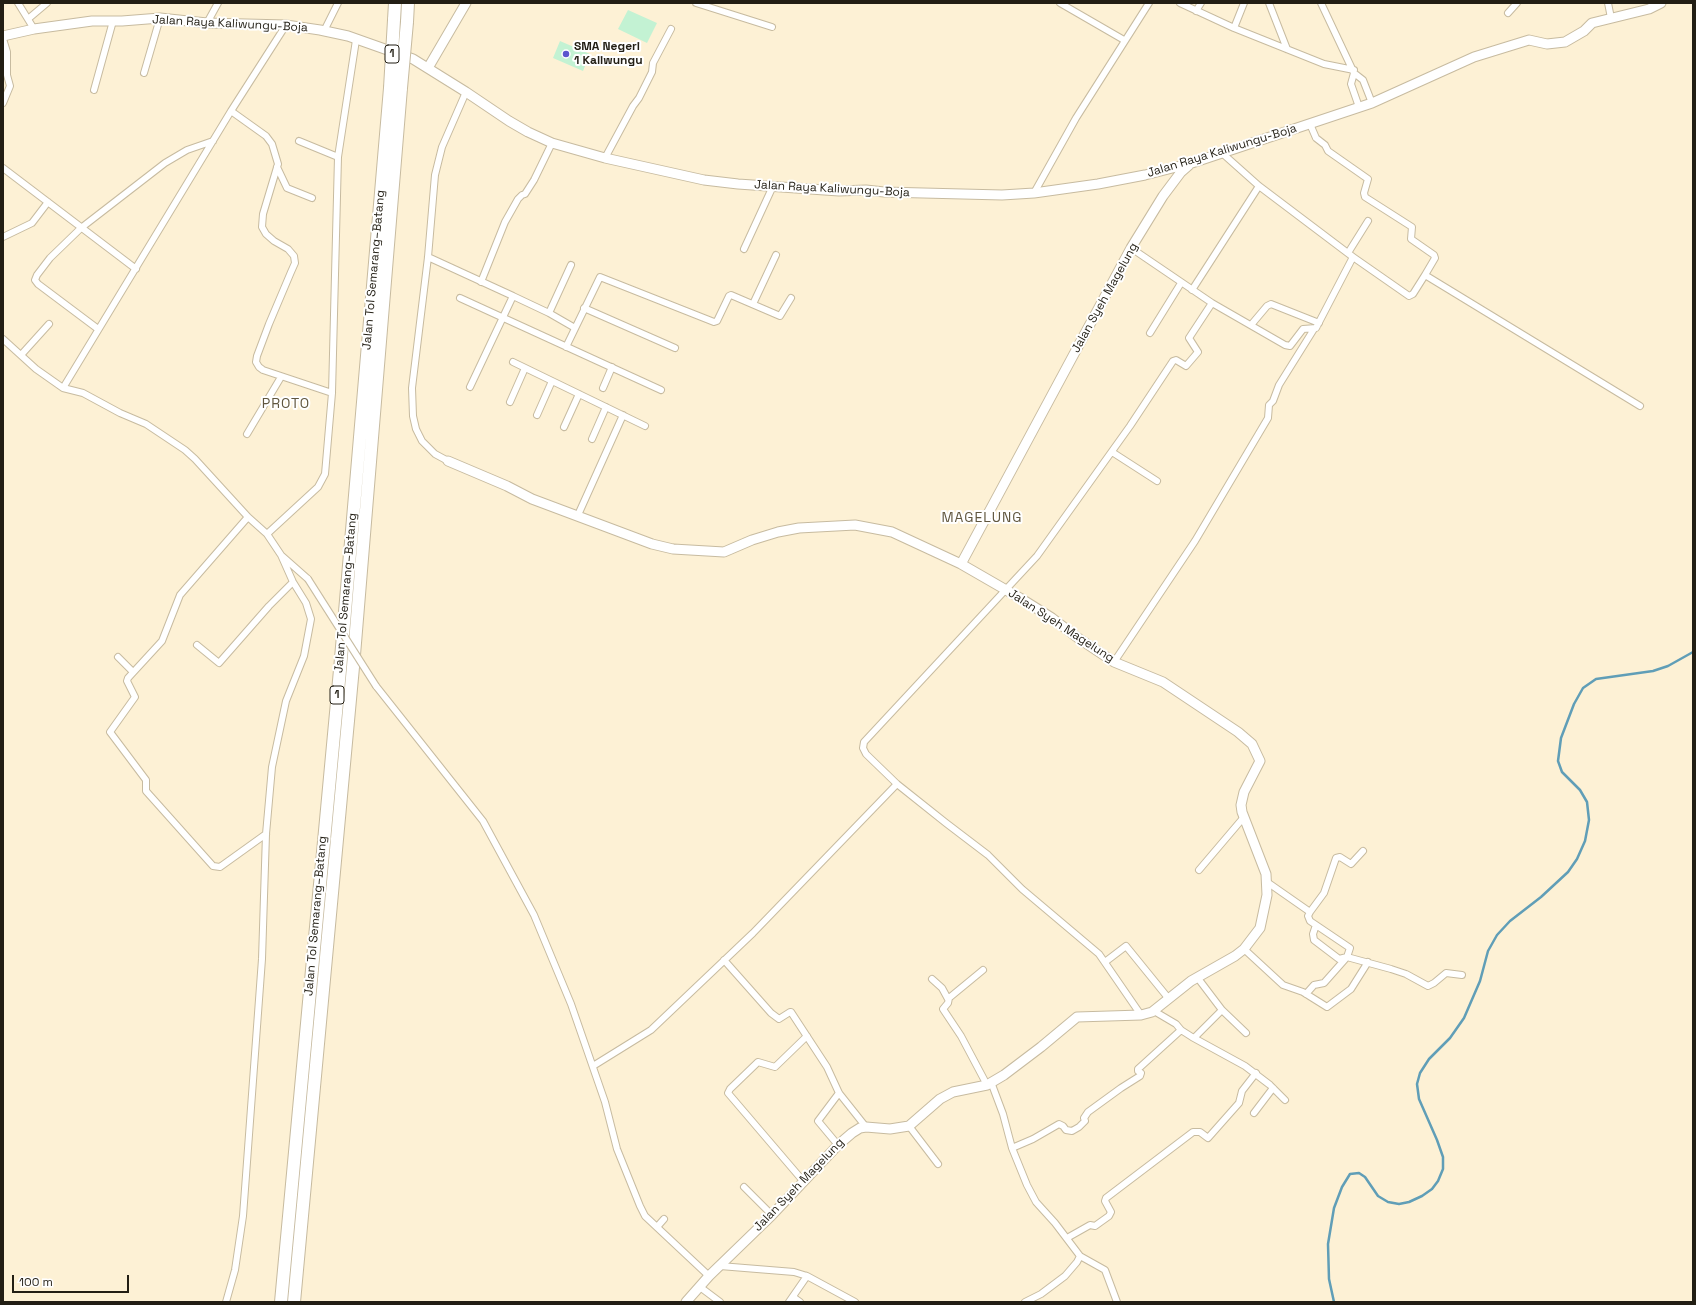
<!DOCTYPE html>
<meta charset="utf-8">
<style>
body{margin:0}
#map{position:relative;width:1696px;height:1305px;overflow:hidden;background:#fdf1d5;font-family:"Space Grotesk",sans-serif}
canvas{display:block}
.frame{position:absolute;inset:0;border:4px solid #221e14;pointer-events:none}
.scale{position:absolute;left:12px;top:1275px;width:117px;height:18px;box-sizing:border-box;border:2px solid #221e14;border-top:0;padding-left:5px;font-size:12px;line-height:14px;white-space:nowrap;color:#221e14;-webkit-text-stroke:3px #fff;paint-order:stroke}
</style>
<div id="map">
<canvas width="1696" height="1305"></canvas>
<div class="frame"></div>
<div class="scale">100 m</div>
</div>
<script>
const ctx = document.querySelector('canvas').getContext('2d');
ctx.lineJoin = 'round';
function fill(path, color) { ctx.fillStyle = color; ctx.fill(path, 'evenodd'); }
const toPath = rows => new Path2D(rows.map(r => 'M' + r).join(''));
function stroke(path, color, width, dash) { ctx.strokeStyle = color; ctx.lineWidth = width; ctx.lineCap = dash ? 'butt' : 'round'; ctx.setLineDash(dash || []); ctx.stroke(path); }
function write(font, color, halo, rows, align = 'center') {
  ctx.font = font + ' "Space Grotesk",sans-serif'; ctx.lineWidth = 4; ctx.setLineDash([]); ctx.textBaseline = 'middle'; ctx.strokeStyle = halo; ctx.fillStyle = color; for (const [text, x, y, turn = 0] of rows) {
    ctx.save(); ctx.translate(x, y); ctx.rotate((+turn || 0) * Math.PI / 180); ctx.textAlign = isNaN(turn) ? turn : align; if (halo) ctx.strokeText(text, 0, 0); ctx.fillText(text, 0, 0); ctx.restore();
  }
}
const green = toPath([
 [628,10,657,23,647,43,618,29],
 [560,41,590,54,583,71,553,58]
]);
const stream = toPath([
 [1334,1302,1329,1279,1328,1244,1334,1208,1342,1187,1350,1174,1359,1173,1365,1177,1378,1196,1388,1202,1399,1204,1409,1202,1422,1196,1432,1189,1438,1181,1443,1169,1443,1157,1437,1140,1419,1099,1417,1084,1420,1073,1429,1059,1450,1038,1464,1018,1480,981,1488,951,1497,935,1510,921,1541,897,1568,872,1577,859,1585,841,1589,820,1587,802,1580,790,1562,772,1558,761,1561,738,1574,704,1583,688,1596,679,1653,671,1668,666,1693,652]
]);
const street = toPath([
 [18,3,34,29],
 [696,3,772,27],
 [1060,3,1124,40],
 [1180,3,1234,28,1324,64,1354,70],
 [1269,3,1287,49],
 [1321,3,1354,73,1363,80,1372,103],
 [1608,3,1611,18],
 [1196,11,1201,3],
 [1508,13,1517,3],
 [28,19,47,3],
 [207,23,218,3],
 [1234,28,1244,3],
 [324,31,338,3],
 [3,39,7,52,7,75,10,86,3,103],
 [144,73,160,18],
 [1354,73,1351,84,1359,107],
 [94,90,113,21],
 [231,111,266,136,272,144,278,164,263,214,262,227,266,234,274,241,288,249,294,256,295,263,291,272,269,324,257,356,256,362,259,367,263,370,332,393],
 [1310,124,1316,138,1325,145,1328,151,1368,179,1364,193,1365,197,1412,227,1411,239,1434,255,1435,258,1425,275],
 [299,141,338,157],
 [605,158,633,106,639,98,652,72,653,63,671,29],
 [277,167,287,188,312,198],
 [3,168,136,269],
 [1034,193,1076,118,1149,3],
 [3,237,32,223,48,202],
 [1131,248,1212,303,1285,345,1290,346,1303,329,1316,328,1353,257,1259,186,1222,153],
 [744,249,773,186],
 [1348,253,1368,221],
 [428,257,513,296,470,387],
 [1353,257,1409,296,1413,294,1425,275,1640,406],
 [481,282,505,222,518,199,522,195,525,194,534,180,552,143],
 [1192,290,1259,186],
 [513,296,549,313,575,328],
 [460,298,661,390],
 [753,304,776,255],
 [584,308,675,348],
 [549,313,571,265],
 [1251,325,1267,306,1271,304,1319,323],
 [98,329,38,284,35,280,37,275,50,258,81,228,165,163,187,150,213,141],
 [1150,333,1181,283],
 [3,339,36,369,63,388,83,393,120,413,146,424,185,450,195,459,248,517,267,534,281,555,293,582,306,603,311,619,304,656,286,701,272,767,266,834,262,959,243,1216,235,1270,226,1302],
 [566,347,600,277,714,322,717,321,729,296,731,295,780,316,791,298],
 [21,355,49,324],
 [513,362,645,426],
 [63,388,231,111,286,25],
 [603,388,612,367],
 [510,402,525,368],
 [537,415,552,381],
 [564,427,579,394],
 [247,434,281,377],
 [592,439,606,407],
 [1112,452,1157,481],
 [448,461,435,454,422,441,416,429,413,416,412,388,428,257,435,175,442,147,466,92],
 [578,515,623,415],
 [248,517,180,595,162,641,128,678,127,681,135,697,110,732,146,780,146,791,213,866,220,867,266,834],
 [267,534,318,487,325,474,332,393,338,157,356,40],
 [282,556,308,579],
 [197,645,219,663,269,606,293,582],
 [118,657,133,672],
 [1114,662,1195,541,1268,418,1269,405,1273,401,1279,385,1314,329],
 [376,686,483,821,534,915,571,1004,605,1102,617,1149,640,1206,645,1216,709,1276],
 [1199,870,1244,817],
 [1267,882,1310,912,1324,893,1336,858,1340,857,1351,864,1363,851],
 [1316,925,1313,934,1314,940,1339,959,1347,957,1391,969,1406,974,1428,986,1434,983,1446,973,1462,975],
 [1244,949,1283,985,1303,992,1327,1007,1351,989,1368,962],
 [724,960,771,1013,779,1019,790,1012,791,1012,827,1067,839,1093,866,1127],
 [1105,962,1126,946,1169,999],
 [983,970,949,998,948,1003,943,1009,961,1036,987,1085],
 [932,979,942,988,948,999],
 [1306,994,1314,985,1324,983,1347,957,1350,948,1310,921,1308,916,1310,912],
 [1222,1010,1246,1033],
 [1154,1011,1176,1024,1181,1030,1192,1037,1245,1066,1270,1085,1285,1100],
 [1141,1015,1099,954,1022,889,988,855,946,823,897,784,866,754,863,748,864,742,1037,556,1130,426,1173,361,1176,360,1186,366,1198,352,1189,338,1212,303],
 [1194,1038,1222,1010,1197,977],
 [593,1066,651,1030,753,933,897,784],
 [991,1082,1003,1114,1012,1148,1027,1185,1036,1202,1055,1223,1080,1256,1077,1262,1065,1276,1041,1294,1025,1302],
 [1254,1113,1273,1088],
 [909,1126,938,1164],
 [838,1145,818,1121,839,1093],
 [1012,1148,1033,1139,1059,1124,1063,1126,1066,1130,1072,1131,1079,1127,1085,1121,1084,1118,1088,1112,1121,1088,1140,1076,1141,1073,1138,1071,1138,1069,1181,1030],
 [804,1182,728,1093,730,1089,758,1062,775,1067,807,1036],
 [744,1187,772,1215],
 [657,1227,664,1219],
 [1067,1238,1090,1225,1095,1226,1109,1216,1111,1212,1105,1201,1106,1198,1193,1132,1200,1132,1208,1138,1239,1103,1242,1091,1256,1073],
 [1080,1256,1105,1270,1117,1302],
 [720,1266,794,1272,807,1276,855,1302],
 [700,1287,720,1302],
 [793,1297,800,1302],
 [789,1302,807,1276]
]);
const secondary = toPath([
 [3,36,34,29,92,21,122,21,160,18,207,23,286,25,320,30,348,36,413,59,466,92,509,121,528,132,552,143,605,158,704,180,738,184,839,191,866,190,884,192,1002,195,1034,193,1098,184,1145,175,1192,163,1372,103,1474,57,1529,40,1547,44,1565,42,1584,31,1592,23,1649,9,1661,3],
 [428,68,466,3],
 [448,461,507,486,532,499,652,544,673,549,724,552,752,540,778,532,799,528,855,525,892,532,961,564],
 [686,1302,709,1276,772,1215,838,1145,852,1133,860,1128,866,1127,890,1129,909,1126,940,1099,953,1092,987,1085,1004,1075,1041,1047,1077,1017,1141,1015,1152,1012,1191,981,1235,956,1244,949,1260,928,1267,895,1266,874,1242,812,1241,805,1244,792,1260,761,1252,744,1238,732,1163,682,1114,662,1078,638,1052,618,1020,598,961,564,1131,248,1163,196,1181,172,1189,165]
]);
const highway = toPath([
 [394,20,395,3],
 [407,22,408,3],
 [281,1302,340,670,390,88],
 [294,1302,353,667,401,88]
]);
const streetBridge = toPath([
 [308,579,376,686]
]);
const highwayBridge = toPath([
 [390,88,394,20],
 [401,88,407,22]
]);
const markers = [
 [566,54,4,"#5c56ce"]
];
const shields = [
 [392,54,14],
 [337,695,14]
];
const shieldNames = [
 ["1",392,54],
 ["1",337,695]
];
const streetNames = [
 ["Jalan Raya Kaliwungu-Boja",230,24,3],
 ["Jalan Raya Kaliwungu-Boja",1222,151,-17],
 ["Jalan Raya Kaliwungu-Boja",832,189,3],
 ["Jalan Tol Semarang–Batang",374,270,-85],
 ["Jalan Syeh Magelung",1105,298,-61],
 ["Jalan Tol Semarang–Batang",346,593,-85],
 ["Jalan Syeh Magelung",1061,626,33],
 ["Jalan Tol Semarang–Batang",316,916,-85],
 ["Jalan Syeh Magelung",799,1185,-46]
];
const poiNames = [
 ["SMA Negeri",574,47],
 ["1 Kaliwungu",574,61]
];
const quarterNames = [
 ["PROTO",286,404],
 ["MAGELUNG",982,518]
];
fill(green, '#c3f2d3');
stroke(stream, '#609eb7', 2.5);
stroke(street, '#c7bba0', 8);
stroke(secondary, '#c7bba0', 11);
stroke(highway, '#c7bba0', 14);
stroke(street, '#fff', 6);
stroke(secondary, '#fff', 9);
stroke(highway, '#fff', 12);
stroke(streetBridge, '#c7bba0', 8, []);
stroke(highwayBridge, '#c7bba0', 14, []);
stroke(streetBridge, '#fff', 6);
stroke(highwayBridge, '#fff', 12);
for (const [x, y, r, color] of markers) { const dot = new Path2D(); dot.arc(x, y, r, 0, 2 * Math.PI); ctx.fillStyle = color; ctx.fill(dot); stroke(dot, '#fff', 1.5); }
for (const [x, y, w] of shields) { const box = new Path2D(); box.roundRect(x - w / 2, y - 9, w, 18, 3); ctx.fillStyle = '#fff'; ctx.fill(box); stroke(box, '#221e14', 1); }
write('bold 11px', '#221e14', null, shieldNames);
write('12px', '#221e14', '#fff', streetNames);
write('bold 12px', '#221e14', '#fff', poiNames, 'left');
ctx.letterSpacing = '1px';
write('14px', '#60563e', '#fff', quarterNames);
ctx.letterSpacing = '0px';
</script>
